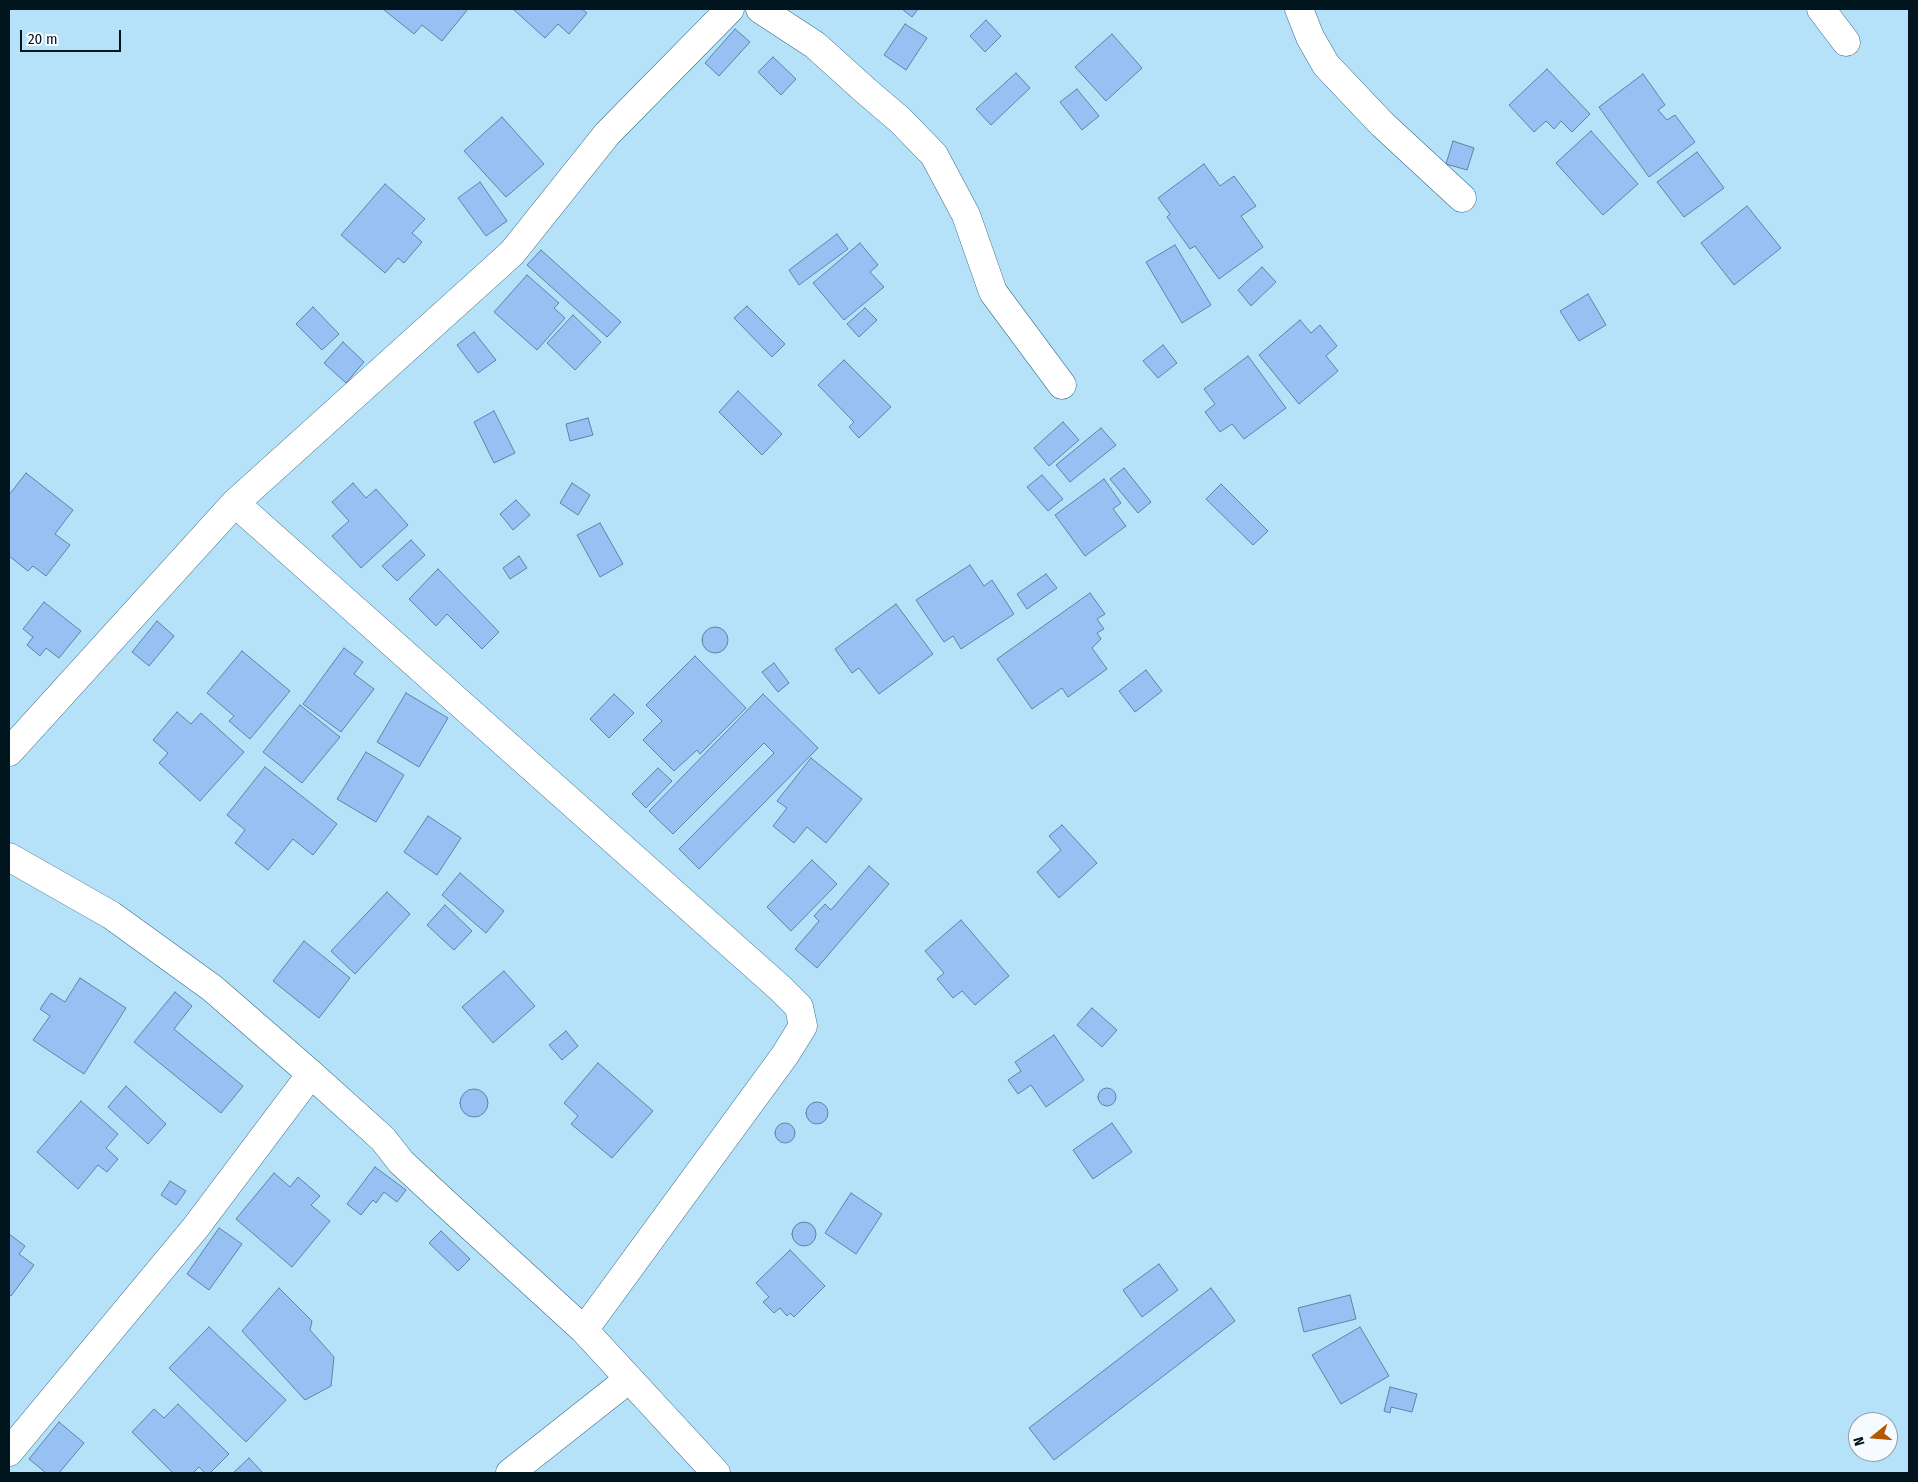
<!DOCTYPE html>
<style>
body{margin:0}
#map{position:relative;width:1918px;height:1482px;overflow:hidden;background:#b5e1f9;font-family:"Fira Sans Condensed",sans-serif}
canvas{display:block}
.frame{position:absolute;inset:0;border:10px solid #01151f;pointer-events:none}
.north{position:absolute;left:1848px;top:1412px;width:50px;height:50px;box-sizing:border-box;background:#f6fbff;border:1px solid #949fa5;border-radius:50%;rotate:253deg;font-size:14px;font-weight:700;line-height:20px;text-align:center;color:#01151f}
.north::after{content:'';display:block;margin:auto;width:18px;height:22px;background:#b45800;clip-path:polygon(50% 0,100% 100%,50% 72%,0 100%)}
.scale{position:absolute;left:20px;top:30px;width:101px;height:22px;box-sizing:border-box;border:2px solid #01151f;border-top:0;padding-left:6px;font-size:15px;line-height:18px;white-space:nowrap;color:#01151f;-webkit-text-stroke:4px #f6fbff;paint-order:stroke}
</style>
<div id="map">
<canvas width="1918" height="1482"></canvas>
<div class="frame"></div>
<div class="north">N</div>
<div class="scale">20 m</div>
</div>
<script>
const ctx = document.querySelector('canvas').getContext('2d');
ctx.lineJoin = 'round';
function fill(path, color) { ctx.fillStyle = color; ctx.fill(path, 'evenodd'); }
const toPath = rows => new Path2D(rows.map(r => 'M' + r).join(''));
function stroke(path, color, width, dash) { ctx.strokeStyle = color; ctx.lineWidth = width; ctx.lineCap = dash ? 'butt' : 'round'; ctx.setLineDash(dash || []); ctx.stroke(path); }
const building = toPath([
 [383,9,468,9,442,41,422,25,414,34,383,9],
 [513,9,582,9,587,13,569,34,558,24,545,38,513,9],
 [902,9,918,9,912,17,902,9],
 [986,20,1001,36,985,52,970,36,986,20],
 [905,24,927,38,906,70,884,55,905,24],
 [735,29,750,42,719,76,705,63,735,29],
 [1112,34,1142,68,1106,101,1075,67,1112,34],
 [773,57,796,79,781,95,758,72,773,57],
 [1547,69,1590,114,1572,132,1561,121,1554,129,1546,121,1534,132,1509,105,1547,69],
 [1016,73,1030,88,991,125,976,109,1016,73],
 [1643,74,1665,105,1658,110,1667,120,1675,115,1695,142,1649,177,1599,107,1643,74],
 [1077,89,1099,116,1082,130,1060,102,1077,89],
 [502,117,544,164,506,197,464,151,502,117],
 [1591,131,1638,184,1603,215,1556,163,1591,131],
 [1453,141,1474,148,1467,170,1446,164,1453,141],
 [1697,152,1724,188,1684,217,1657,182,1697,152],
 [1204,164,1220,186,1234,176,1256,206,1241,216,1263,247,1219,279,1195,246,1190,249,1167,217,1170,214,1158,198,1204,164],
 [480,182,507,221,486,236,458,198,480,182],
 [385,184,425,219,412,233,422,242,404,263,398,258,385,273,341,235,385,184],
 [1747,206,1781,248,1734,285,1701,243,1747,206],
 [837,234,848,249,799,285,789,270,837,234],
 [860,243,878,265,870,272,884,287,844,320,813,283,860,243],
 [1175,245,1211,305,1182,323,1146,262,1175,245],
 [541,250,621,322,607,337,527,265,541,250],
 [1262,267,1276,282,1251,306,1238,290,1262,267],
 [527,275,559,303,554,308,565,318,537,350,494,312,527,275],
 [1588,294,1606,325,1579,341,1560,311,1588,294],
 [747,306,785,344,772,357,734,318,747,306],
 [313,307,339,334,322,350,296,324,313,307],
 [865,308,877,320,859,337,847,324,865,308],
 [573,315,601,342,575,370,547,343,573,315],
 [1300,320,1311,333,1320,325,1337,346,1326,356,1338,371,1299,404,1259,355,1300,320],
 [474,332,496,360,478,373,457,345,474,332],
 [343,342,364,362,346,383,324,363,343,342],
 [1163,345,1177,363,1158,378,1143,361,1163,345],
 [1248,356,1286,408,1244,439,1232,424,1220,432,1205,412,1215,404,1204,389,1248,356],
 [844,360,891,407,859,438,849,427,854,422,818,385,844,360],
 [738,391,782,434,762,455,719,412,738,391],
 [494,411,515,453,494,463,474,422,494,411],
 [588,418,593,435,570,441,566,424,588,418],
 [1063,422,1079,440,1049,466,1034,448,1063,422],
 [1101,428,1116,445,1070,482,1056,465,1101,428],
 [1124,468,1151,502,1138,513,1110,479,1124,468],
 [26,473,73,510,55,534,70,545,46,576,33,566,28,571,9,556,9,495,26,473],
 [1042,475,1063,499,1048,511,1027,487,1042,475],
 [1104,479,1121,503,1113,509,1126,526,1085,556,1055,515,1104,479],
 [353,483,366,498,376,489,408,525,361,568,332,536,349,521,332,502,353,483],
 [572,483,590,495,578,515,560,503,572,483],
 [1221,484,1268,531,1253,545,1206,499,1221,484],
 [516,500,530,515,513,530,500,514,516,500],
 [600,523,623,564,600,577,577,535,600,523],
 [411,540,425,555,397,581,382,566,411,540],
 [519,556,527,568,510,579,503,568,519,556],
 [970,565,984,586,992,580,1014,614,961,649,953,636,944,642,916,600,970,565],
 [438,569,499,632,482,649,447,614,436,626,409,599,438,569],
 [1046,574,1057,588,1027,609,1017,594,1046,574],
 [1090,593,1105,614,1097,619,1104,629,1097,633,1101,639,1092,648,1107,669,1068,697,1062,688,1032,709,997,659,1090,593],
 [44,602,81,631,59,658,46,648,40,656,27,645,33,637,23,629,44,602],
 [896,604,933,654,879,694,859,668,852,673,835,649,896,604],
 [157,621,174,636,149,666,132,652,157,621],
 '702 640a13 13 0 1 1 26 0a13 13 0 1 1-26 0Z',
 [344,648,363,662,354,674,374,689,341,732,303,704,344,648],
 [242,651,290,691,250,739,229,721,234,716,207,693,242,651],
 [695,656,746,708,700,754,697,750,674,771,643,740,662,721,646,705,695,656],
 [774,663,789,683,778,692,762,672,774,663],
 [1146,670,1162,691,1135,712,1119,691,1146,670],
 [406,693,448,718,419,767,377,742,406,693],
 [614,694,634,713,609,738,590,719,614,694],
 [763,694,818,748,699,869,679,849,774,753,764,743,673,834,649,811,763,694],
 [300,705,340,737,302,783,263,752,300,705],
 [177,712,191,724,201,713,244,752,200,801,159,763,168,753,153,740,177,712],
 [366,752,404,775,376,822,337,799,366,752],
 [811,758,862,799,826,843,807,827,794,843,773,826,787,808,777,801,811,758],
 [265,767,337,824,313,855,293,839,268,870,235,843,245,830,227,815,265,767],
 [658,768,672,781,646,808,632,794,658,768],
 [428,816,461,838,437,875,404,852,428,816],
 [1062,825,1097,863,1059,898,1037,872,1061,850,1049,836,1062,825],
 [812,860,837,884,791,931,767,907,812,860],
 [869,866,889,884,817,968,795,949,819,921,814,916,825,904,831,910,869,866],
 [460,873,504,911,486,933,442,895,460,873],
 [387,892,410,914,355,974,331,951,387,892],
 [445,905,472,931,454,950,427,925,445,905],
 [961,920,1009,976,975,1005,962,991,953,998,937,979,944,973,925,951,961,920],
 [304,941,350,978,319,1018,273,981,304,941],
 [504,971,535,1006,493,1043,462,1007,504,971],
 [80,978,126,1008,84,1074,33,1040,50,1016,40,1009,51,993,65,1002,80,978],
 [175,992,192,1006,174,1029,243,1086,221,1113,134,1042,175,992],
 [1092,1008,1117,1030,1102,1047,1077,1025,1092,1008],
 [566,1031,578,1046,562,1060,549,1045,566,1031],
 [1054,1035,1084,1080,1046,1107,1031,1085,1018,1094,1008,1080,1021,1071,1015,1062,1054,1035],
 [598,1063,653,1111,612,1158,571,1124,578,1116,564,1103,598,1063],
 [126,1086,166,1124,148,1144,108,1107,126,1086],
 '1098 1097a9 9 0 1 1 18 0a9 9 0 1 1-18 0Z',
 '460 1103a14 14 0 1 1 28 0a14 14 0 1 1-28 0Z',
 [81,1101,118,1134,106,1148,118,1159,107,1172,98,1165,78,1189,37,1152,81,1101],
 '806 1113a11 11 0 1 1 22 0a11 11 0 1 1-22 0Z',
 '775 1133a10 10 0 1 1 20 0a10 10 0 1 1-20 0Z',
 [1112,1123,1132,1152,1093,1179,1073,1150,1112,1123],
 [375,1167,406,1190,397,1202,384,1192,376,1203,373,1200,361,1215,347,1204,375,1167],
 [274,1173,290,1187,298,1177,320,1196,311,1205,330,1221,292,1267,236,1219,274,1173],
 [170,1181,186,1191,176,1205,161,1195,170,1181],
 [851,1193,882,1214,856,1254,825,1233,851,1193],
 '792 1234a12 12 0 1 1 24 0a12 12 0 1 1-24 0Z',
 [219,1228,242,1244,209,1290,187,1274,219,1228],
 [441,1231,470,1259,458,1271,429,1243,441,1231],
 [9,1234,25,1246,19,1254,34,1265,11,1296,9,1295,9,1234],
 [790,1250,825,1286,794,1317,790,1313,787,1316,780,1308,774,1313,763,1302,769,1297,756,1283,790,1250],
 [1159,1264,1178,1290,1142,1317,1123,1290,1159,1264],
 [279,1288,312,1321,310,1330,334,1357,331,1386,305,1400,242,1331,279,1288],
 [1211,1288,1235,1321,1054,1460,1029,1428,1211,1288],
 [1350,1295,1356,1319,1304,1332,1298,1308,1350,1295],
 [209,1327,286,1400,246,1442,169,1368,209,1327],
 [1360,1327,1389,1376,1341,1404,1312,1355,1360,1327],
 [1390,1387,1417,1394,1412,1412,1391,1407,1390,1413,1384,1411,1390,1387],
 [178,1404,229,1454,210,1473,205,1473,199,1467,193,1473,173,1473,132,1432,154,1409,164,1418,178,1404],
 [59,1422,84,1443,59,1473,46,1473,29,1459,59,1422],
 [249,1458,263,1473,233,1473,249,1458]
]);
const minor = toPath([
 [760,9,815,45,866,91,900,120,934,155,966,215,993,292,1062,385],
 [1299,9,1310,37,1326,65,1382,124,1462,198],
 [1821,9,1846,42],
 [235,503,780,988,799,1007,803,1026,785,1055,584,1330],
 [9,752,235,503,512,253,607,134,730,9],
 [9,857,111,915,212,988,311,1074,383,1139,401,1162,443,1201,584,1330,716,1473],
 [9,1452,196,1227,311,1074],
 [510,1473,629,1379]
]);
fill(building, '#97c1f2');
stroke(building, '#6081a8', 1);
stroke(minor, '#366b86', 29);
stroke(minor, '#fff', 28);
</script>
